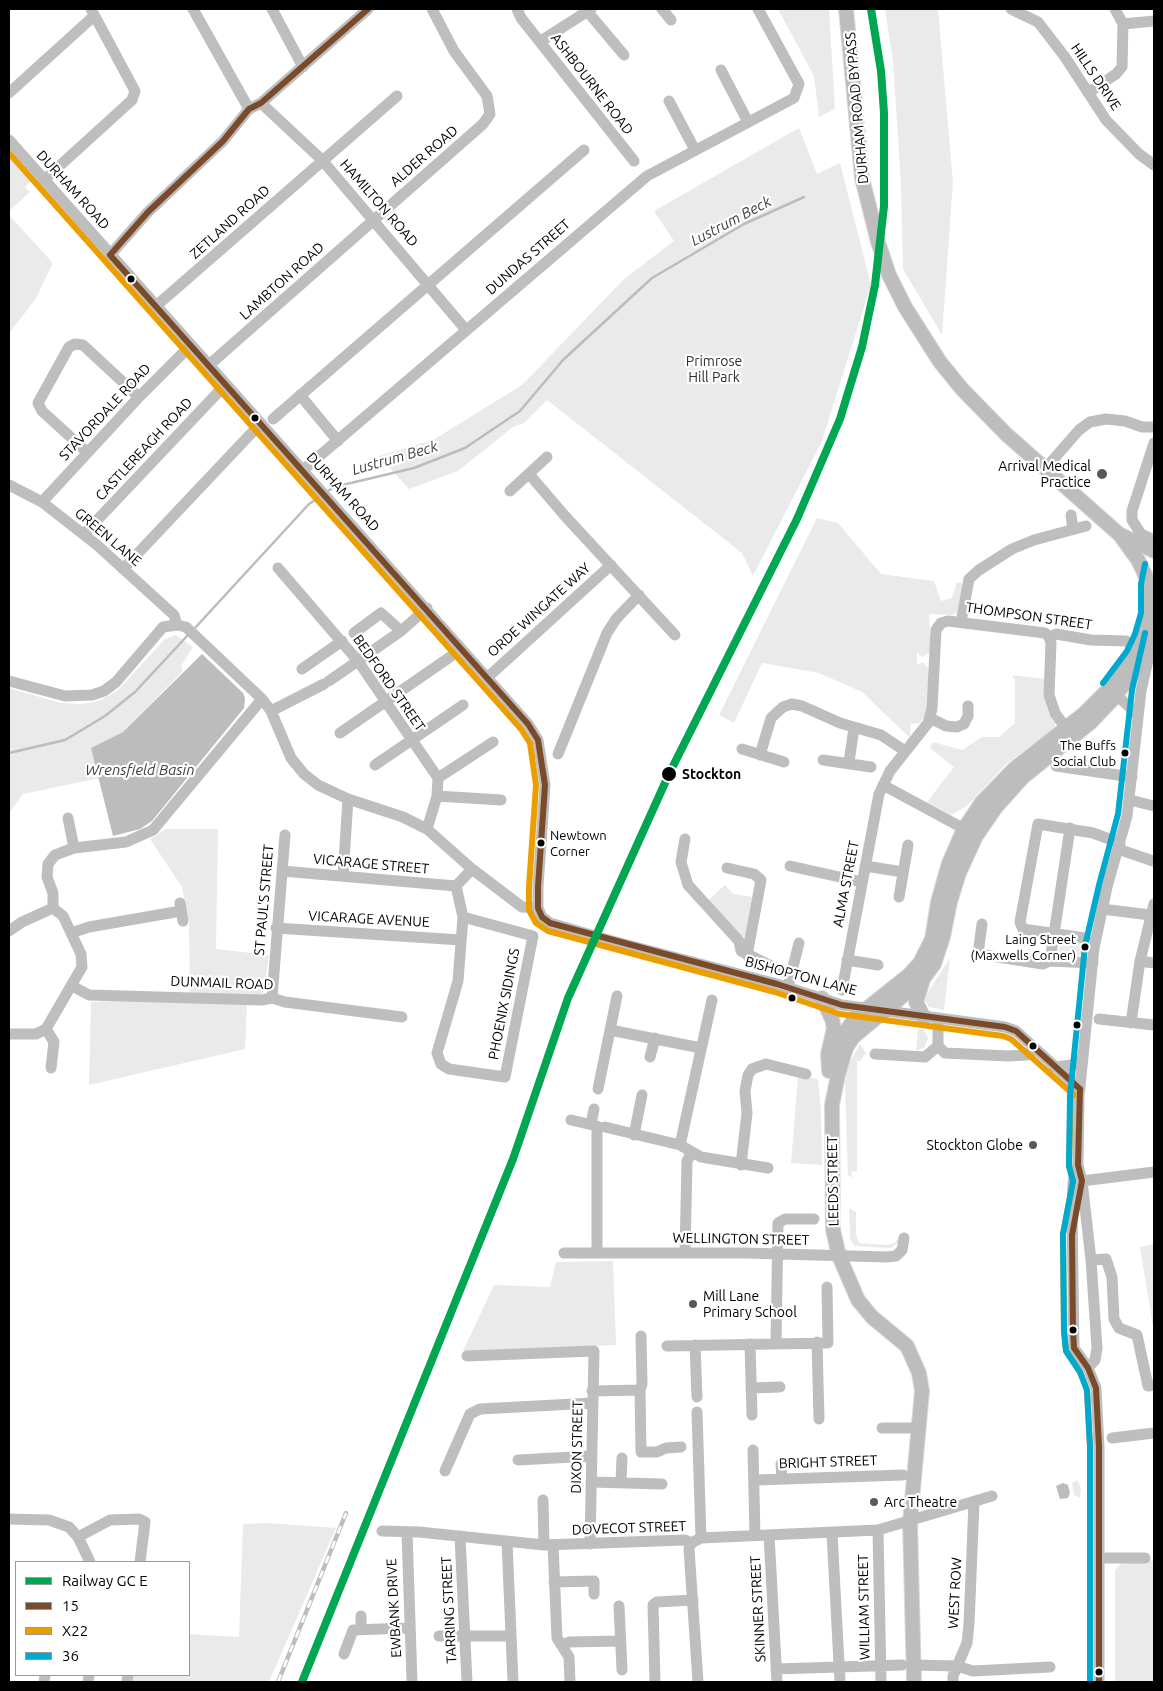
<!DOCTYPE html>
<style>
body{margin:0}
#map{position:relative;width:1163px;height:1691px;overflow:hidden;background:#fff;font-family:Ubuntu,sans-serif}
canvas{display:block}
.frame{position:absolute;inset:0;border:10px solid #000;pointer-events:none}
.legend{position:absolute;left:15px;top:1561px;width:175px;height:115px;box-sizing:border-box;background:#fff;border:1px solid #999;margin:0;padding:6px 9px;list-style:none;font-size:15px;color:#000}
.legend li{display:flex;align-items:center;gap:10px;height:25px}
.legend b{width:25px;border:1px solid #999}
</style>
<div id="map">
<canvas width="1163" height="1691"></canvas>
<div class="frame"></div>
<ul class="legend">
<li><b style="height:6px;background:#00a651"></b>Railway GC E</li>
<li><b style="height:6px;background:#7a4b2a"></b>15</li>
<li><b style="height:6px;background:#eb9e00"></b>X22</li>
<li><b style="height:6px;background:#00a9ce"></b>36</li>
</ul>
</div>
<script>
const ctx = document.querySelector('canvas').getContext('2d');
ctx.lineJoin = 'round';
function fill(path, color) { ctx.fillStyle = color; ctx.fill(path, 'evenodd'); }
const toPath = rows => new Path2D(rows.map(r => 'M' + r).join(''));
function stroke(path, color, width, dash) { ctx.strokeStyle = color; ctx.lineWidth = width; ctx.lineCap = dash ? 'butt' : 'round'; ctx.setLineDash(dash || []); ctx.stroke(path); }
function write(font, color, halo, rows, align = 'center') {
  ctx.font = font + ' Ubuntu,sans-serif'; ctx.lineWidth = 4.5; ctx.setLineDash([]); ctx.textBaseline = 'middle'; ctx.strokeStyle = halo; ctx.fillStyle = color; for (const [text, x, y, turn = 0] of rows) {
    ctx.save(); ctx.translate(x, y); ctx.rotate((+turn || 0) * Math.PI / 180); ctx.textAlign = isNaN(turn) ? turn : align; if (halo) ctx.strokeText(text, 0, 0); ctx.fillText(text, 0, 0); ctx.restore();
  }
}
const green = toPath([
 [778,9,829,9,835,109,819,117,814,76],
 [885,9,938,9,953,182,942,335,903,269,901,185,893,61],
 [799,128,817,174,840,163,871,285,822,441,753,576,742,553,547,400,524,423,513,427,458,471,409,489,379,456,433,440,522,385,624,279,674,241,654,211],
 [9,154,32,180,25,187,30,192,9,211],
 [9,215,51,261,52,265,35,300,9,333],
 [817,518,838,523,881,574,934,581,941,601,952,598,957,582,963,584,957,612,954,615,929,614,931,652,922,657,917,652,917,665,923,662,930,671,927,713,920,723,911,724,910,738,862,692,819,673,762,663,734,723,719,715],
 [176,635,193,647,181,666,183,671,123,732,91,748,100,778,23,794,9,813,9,688,61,703,82,704,99,701,117,691,165,639],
 [1012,675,1046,679,1045,697,1048,712,1056,723,1053,729,1006,764,967,806,951,815,927,802,954,767,930,748,933,742,962,750,982,737,999,737,1015,723,1015,680],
 [166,829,218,829,216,949,269,955,264,992,247,1005,245,1049,89,1085,91,1002,190,999,189,922,182,887,150,839],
 [725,885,733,894,752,897,745,936,740,937,706,902],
 [1061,939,1082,942,1081,954,1078,957,1062,955,1058,952],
 [950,958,944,1010,929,1007,925,1001,926,995],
 [918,1029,924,1030,928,1038,925,1047,918,1050,916,1050],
 [860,1044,866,1053,860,1061,857,1061,857,1171,851,1172,852,1178,848,1175,845,1083,848,1066],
 [798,1077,818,1079,821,1110,822,1165,791,1163],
 [849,1208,856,1212,856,1234,859,1243,887,1245,895,1243,898,1238,898,1242,891,1248,855,1246,850,1239],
 [1154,1244,1154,1327,1153,1327,1140,1247],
 [613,1261,616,1345,463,1351,494,1285,550,1287,556,1262],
 [1077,1480,1081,1488,1080,1498,1074,1495,1072,1483],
 [267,1523,336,1528,269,1682,133,1682,133,1675,189,1675,189,1634,239,1637,243,1524],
 [1154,1560,1154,1682,1115,1682,1115,1570,1123,1562]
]);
const water = toPath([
 [202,654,243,693,245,698,244,708,152,821,140,829,113,836,91,748,123,732],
 [1063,1483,1068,1485,1070,1493,1068,1498,1060,1499,1056,1486]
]);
const stream = toPath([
 [325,493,334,487,414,468,465,448,520,411,563,360,652,278,744,224,804,197],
 [194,629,309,504,321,496],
 [9,753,65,740,105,716,135,692,188,635]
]);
const minor = toPath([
 [193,9,249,109],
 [272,9,303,67],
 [517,9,521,18,634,161],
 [662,9,671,20],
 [1011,9,1038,22,1065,57,1106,120,1139,154,1154,165],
 [587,11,624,55],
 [1123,24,1154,21],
 [541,41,591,9],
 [721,70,748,122],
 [9,93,94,16],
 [1088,93,1116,74,1122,67,1123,24,1115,9],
 [669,101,695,150],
 [261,103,322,160,466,330],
 [9,140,528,724,538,740,545,785,538,887,538,908,542,917,550,923,612,941,777,984,842,1005,1005,1027,1016,1031,1080,1089],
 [44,180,132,100,135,91,91,9],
 [110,255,148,212,223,141,249,109,261,103,368,9],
 [156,306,397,96],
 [209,365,483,124,490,114,487,96,454,51,432,9],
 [300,395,338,441],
 [273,419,584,150],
 [1154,443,1132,511,1132,520,1141,534,1154,540],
 [87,452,42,411,38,403,69,347,75,344,83,345,139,397],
 [1045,469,1079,430,1090,422,1106,419,1125,421,1142,427,1154,427],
 [303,470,647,176,794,98,799,84,758,9],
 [529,474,565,516,675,635],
 [9,485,42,502,97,545,174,615,177,625],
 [510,491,547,457],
 [42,502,139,397,191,345],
 [1071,515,1073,529],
 [84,534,226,384],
 [278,568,358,661,438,778,437,796,427,829],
 [123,569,261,423],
 [961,622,969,579,979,570,1012,549,1034,540,1086,526],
 [354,633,381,613,401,631],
 [1049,637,1051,643,1049,695,1055,713,1066,728],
 [302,669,342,641],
 [488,677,611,565],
 [9,681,65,696,92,695,104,691,116,682,163,627,177,625,186,627,262,699,271,711,291,758,304,774,318,785,348,799,403,817,427,829,472,869,522,907,538,908],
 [329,681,401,631,427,608],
 [1110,689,1138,715],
 [271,711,324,684],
 [930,718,946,726,957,727,964,724,968,716,968,706],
 [340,733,450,657],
 [742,749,784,762],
 [558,754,607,633,616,619,639,595],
 [760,755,771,718,783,707,792,704,802,706,840,723,881,735,905,751],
 [823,760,871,767],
 [849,762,854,728],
 [375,765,463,705],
 [1056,766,1132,777],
 [438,778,493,742],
 [883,785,970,832],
 [437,796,501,800],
 [1130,800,1154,806],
 [68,818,74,848],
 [685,839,681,862,688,885,739,941,741,951,791,976],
 [1118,849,1153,861],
 [790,866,862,882],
 [865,866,903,872],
 [727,868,754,874,761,880,747,955],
 [282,871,456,886],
 [343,876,348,799],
 [899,897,908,845],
 [180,903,183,921],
 [53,908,53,893,47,877,48,864,55,855,74,848,126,842,153,830,262,699],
 [1102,909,1150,915],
 [463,917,533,936,505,1077,449,1069,441,1064,437,1053,458,981,463,917,456,886,472,869],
 [982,924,978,954,1043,964,1050,961,1093,963],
 [276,928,461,940],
 [9,931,22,922,53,908],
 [71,933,89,927,181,911],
 [1085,938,1023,929,1020,922,1038,824,1093,833,1120,843],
 [847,960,878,965],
 [1050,961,1070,828],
 [1140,961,1154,963],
 [789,983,799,943],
 [72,986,89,995,262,1000,272,998,285,1002,402,1017],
 [842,990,879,794,890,771,928,723,932,709,936,630,941,623,948,621,1045,633,1049,637,1056,634,1091,640,1126,641,1132,646,1135,655],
 [272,998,285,835],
 [1099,1019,1154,1025],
 [1131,1023,1140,961,1154,904],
 [46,1029,54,1042,51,1068],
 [610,1030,701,1048],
 [9,1034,36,1034,46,1029,82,967,81,954,63,916,53,908],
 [938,1046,938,1020],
 [875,1054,925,1057,938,1046,945,1053,1008,1056,1027,1055,1035,1048],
 [650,1057,655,1038],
 [1054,1067,1072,1065,1083,1058],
 [598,1089,617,996],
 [571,1120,597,1126,597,1253],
 [591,1124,594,1109],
 [605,1127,680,1145,701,1157,768,1168],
 [634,1135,642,1095],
 [680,1145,712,1000],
 [741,1165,747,1113,745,1091,748,1075,752,1069,766,1064,806,1074],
 [1077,1166,1073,1182,1072,1210,1074,1348,1088,1368,1096,1388,1099,1447,1099,1682],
 [1082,1181,1154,1172],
 [564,1253,745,1253,887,1257,896,1256,902,1250,904,1238],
 [685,1253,687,1161,692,1152],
 [1091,1260,1106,1259,1112,1277,1114,1319,1119,1328,1137,1335,1148,1386,1154,1385],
 [817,1342,819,1419],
 [776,1343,778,1223,785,1219,814,1219],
 [750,1344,752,1415],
 [695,1345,697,1397],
 [667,1346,828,1343,827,1287],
 [467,1356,594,1351,590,1544],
 [1088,1368,1095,1360,1097,1348,1091,1260,1082,1181,1078,1165,1079,1096,1094,948,1107,887,1127,816,1141,691,1150,651],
 [751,1388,780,1387],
 [640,1390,642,1384,641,1336],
 [592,1391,640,1390,641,1452,657,1452,666,1448,681,1447],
 [697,1412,701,1538],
 [882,1428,919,1428],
 [1112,1438,1154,1433],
 [753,1450,755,1535],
 [518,1460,591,1456],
 [781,1464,782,1479],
 [445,1471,470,1414,480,1409,592,1403],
 [755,1480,903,1475],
 [621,1481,622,1458],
 [591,1482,662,1484],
 [543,1500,544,1545],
 [9,1519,49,1520,69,1527,78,1537,90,1562],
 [878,1530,881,1682],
 [382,1531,419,1532,544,1545,685,1540,691,1543],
 [407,1532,412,1682],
 [832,1533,840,1682],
 [769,1535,777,1682],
 [460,1536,467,1682],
 [78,1537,110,1520,139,1519,145,1522,140,1562],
 [507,1541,513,1682],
 [691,1543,701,1538,878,1530,992,1496],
 [691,1543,689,1549,698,1682],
 [553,1545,557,1638,569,1657,570,1682],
 [1099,1558,1145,1558],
 [554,1582,594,1581,594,1594],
 [619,1606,622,1670],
 [361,1616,361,1629],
 [439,1636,511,1636],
 [562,1646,569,1642,620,1641],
 [344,1654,353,1630,409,1628],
 [914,1665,957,1666,973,1671,1050,1667],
 [776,1669,902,1665],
 [44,1682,45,1675],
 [88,1682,89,1675],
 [127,1682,128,1675],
 [655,1682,653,1605,657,1602,693,1600],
 [953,1682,953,1676,967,1643,969,1624,974,1502]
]);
const major = toPath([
 [846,9,862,178,878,242,889,275,905,307,940,362,962,389,1006,434,1120,535,1138,560,1150,585],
 [1121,535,1154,551],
 [923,980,916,1002,924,1018],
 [822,998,832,1019,834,1028,828,1054,829,1071],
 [833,1057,841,1039,855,1018,909,975,920,963,932,939,938,902,949,863,964,829,982,802,1014,769,1085,713,1110,688,1135,655,1150,614,1151,589],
 [914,1682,910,1522,922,1391,919,1373,907,1346,872,1317,858,1300,839,1256,833,1230,832,1105,838,1075,846,1048,853,1037,923,979,934,964,943,937,950,902,959,873,976,836,996,807,1023,777,1091,722,1112,700,1141,662,1154,635]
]);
const rail = toPath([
 [278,1682,346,1513]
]);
const bus1 = toPath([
 [110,255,528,724,538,740,545,785,538,887,538,908,542,917,550,923,777,984,842,1005,1005,1027,1016,1031,1080,1089],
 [110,255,148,212,223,141,249,109,261,103,368,9],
 [1080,1089,1078,1165,1082,1181,1072,1235,1073,1331,1074,1348,1088,1368,1096,1388,1099,1447,1099,1682]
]);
const bus2 = toPath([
 [9,153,521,729,530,743,536,785,529,887,529,910,536,923,548,931,775,992,840,1014,1003,1036,1011,1039,1074,1095],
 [1071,1089,1069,1166,1073,1181,1063,1234,1064,1331,1066,1351,1080,1372,1087,1390,1090,1447,1090,1682]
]);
const bus3 = toPath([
 [1103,683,1127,651,1135,634,1141,613,1141,584,1145,564],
 [1090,1682,1090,1447,1087,1390,1080,1372,1066,1351,1064,1331,1063,1234,1073,1181,1069,1166,1070,1096,1085,946,1099,885,1118,814,1132,690,1145,633]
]);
const rail1 = toPath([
 [302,1682,513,1159,568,998,669,774,797,519,840,419,862,347,875,285,884,206,884,113,881,71,871,9]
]);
const markers = [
 [131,279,4.5,"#000"],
 [255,418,4.5,"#000"],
 [1102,474,6,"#595959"],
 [1125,753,4.5,"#000"],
 [669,774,8,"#000"],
 [541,843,4.5,"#000"],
 [1085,947,4.5,"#000"],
 [792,998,4.5,"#000"],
 [1077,1025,4.5,"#000"],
 [1033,1046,4.5,"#000"],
 [1033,1145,5,"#595959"],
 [693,1304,5,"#595959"],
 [1073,1330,4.5,"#000"],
 [874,1502,5,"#595959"],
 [1099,1672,4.5,"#000"]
];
const busNames = [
 ["The Buffs",1116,746],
 ["Social Club",1116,762],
 ["Newtown",550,836,"left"],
 ["Corner",550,852,"left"],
 ["Laing Street",1076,940],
 ["(Maxwells Corner)",1076,956]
];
const streetNames = [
 ["HILLS DRIVE",1096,77,56],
 ["ASHBOURNE ROAD",592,84,52],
 ["DURHAM ROAD BYPASS",857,108,-95],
 ["ALDER ROAD",424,156,-41],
 ["DURHAM ROAD",73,190,48],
 ["HAMILTON ROAD",379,203,49],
 ["ZETLAND ROAD",230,222,-42],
 ["DUNDAS STREET",528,257,-41],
 ["LAMBTON ROAD",282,281,-42],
 ["STAVORDALE ROAD",105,412,-47],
 ["CASTLEREAGH ROAD",144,449,-47],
 ["DURHAM ROAD",343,492,48],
 ["GREEN LANE",108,537,40],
 ["ORDE WINGATE WAY",539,610,-42],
 ["THOMPSON STREET",1029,616,8],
 ["BEDFORD STREET",389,683,55],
 ["VICARAGE STREET",371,864,5],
 ["ALMA STREET",846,884,-79],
 ["ST PAUL'S STREET",264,900,-85],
 ["VICARAGE AVENUE",369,919,3],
 ["BISHOPTON LANE",801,976,15],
 ["DUNMAIL ROAD",222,983,2],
 ["PHOENIX SIDINGS",504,1004,-79],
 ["LEEDS STREET",833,1181,-91],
 ["WELLINGTON STREET",741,1239,1],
 ["DIXON STREET",577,1447,-89],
 ["BRIGHT STREET",828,1462,-2],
 ["DOVECOT STREET",629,1528,-2],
 ["WEST ROW",955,1593,-87],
 ["WILLIAM STREET",864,1607,-91],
 ["EWBANK DRIVE",394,1608,-93],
 ["SKINNER STREET",758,1609,-93],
 ["TARRING STREET",449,1610,-93]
];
const parkNames = [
 ["Primrose",714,361],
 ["Hill Park",714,377]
];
const poiNames = [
 ["Arrival Medical",1091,466],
 ["Practice",1091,482],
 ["Stockton Globe",1023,1145],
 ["Mill Lane",703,1296,"left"],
 ["Primary School",703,1312,"left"],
 ["Arc Theatre",884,1502,"left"]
];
const stopNames = [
 ["Stockton",682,774]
];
const waterNames = [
 ["Lustrum Beck",731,221,-28],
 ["Lustrum Beck",395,458,-16],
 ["Wrensfield Basin",140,770]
];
fill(green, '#eaeaea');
fill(water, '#bcbcbc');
stroke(stream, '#bcbcbc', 2.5);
stroke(major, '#dbdbdb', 16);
stroke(minor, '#bebebe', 11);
stroke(major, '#bdbdbd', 14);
stroke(rail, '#bdbdbd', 4.5);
stroke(rail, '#fff', 2.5, [8]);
stroke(bus1, '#7a4b2a', 6);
stroke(bus2, '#eb9e00', 6);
stroke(bus3, '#00a9ce', 6);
stroke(rail1, '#00a651', 8);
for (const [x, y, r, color] of markers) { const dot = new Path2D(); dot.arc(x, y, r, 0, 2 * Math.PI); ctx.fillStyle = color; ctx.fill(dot); stroke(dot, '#fff', 2); }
write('13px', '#000', '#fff', busNames, 'right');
write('14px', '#000', '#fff', streetNames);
write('14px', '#2f2f2f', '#fff', parkNames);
write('14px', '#000', '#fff', poiNames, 'right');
write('bold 14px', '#000', '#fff', stopNames, 'left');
write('italic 15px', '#404040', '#fff', waterNames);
</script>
